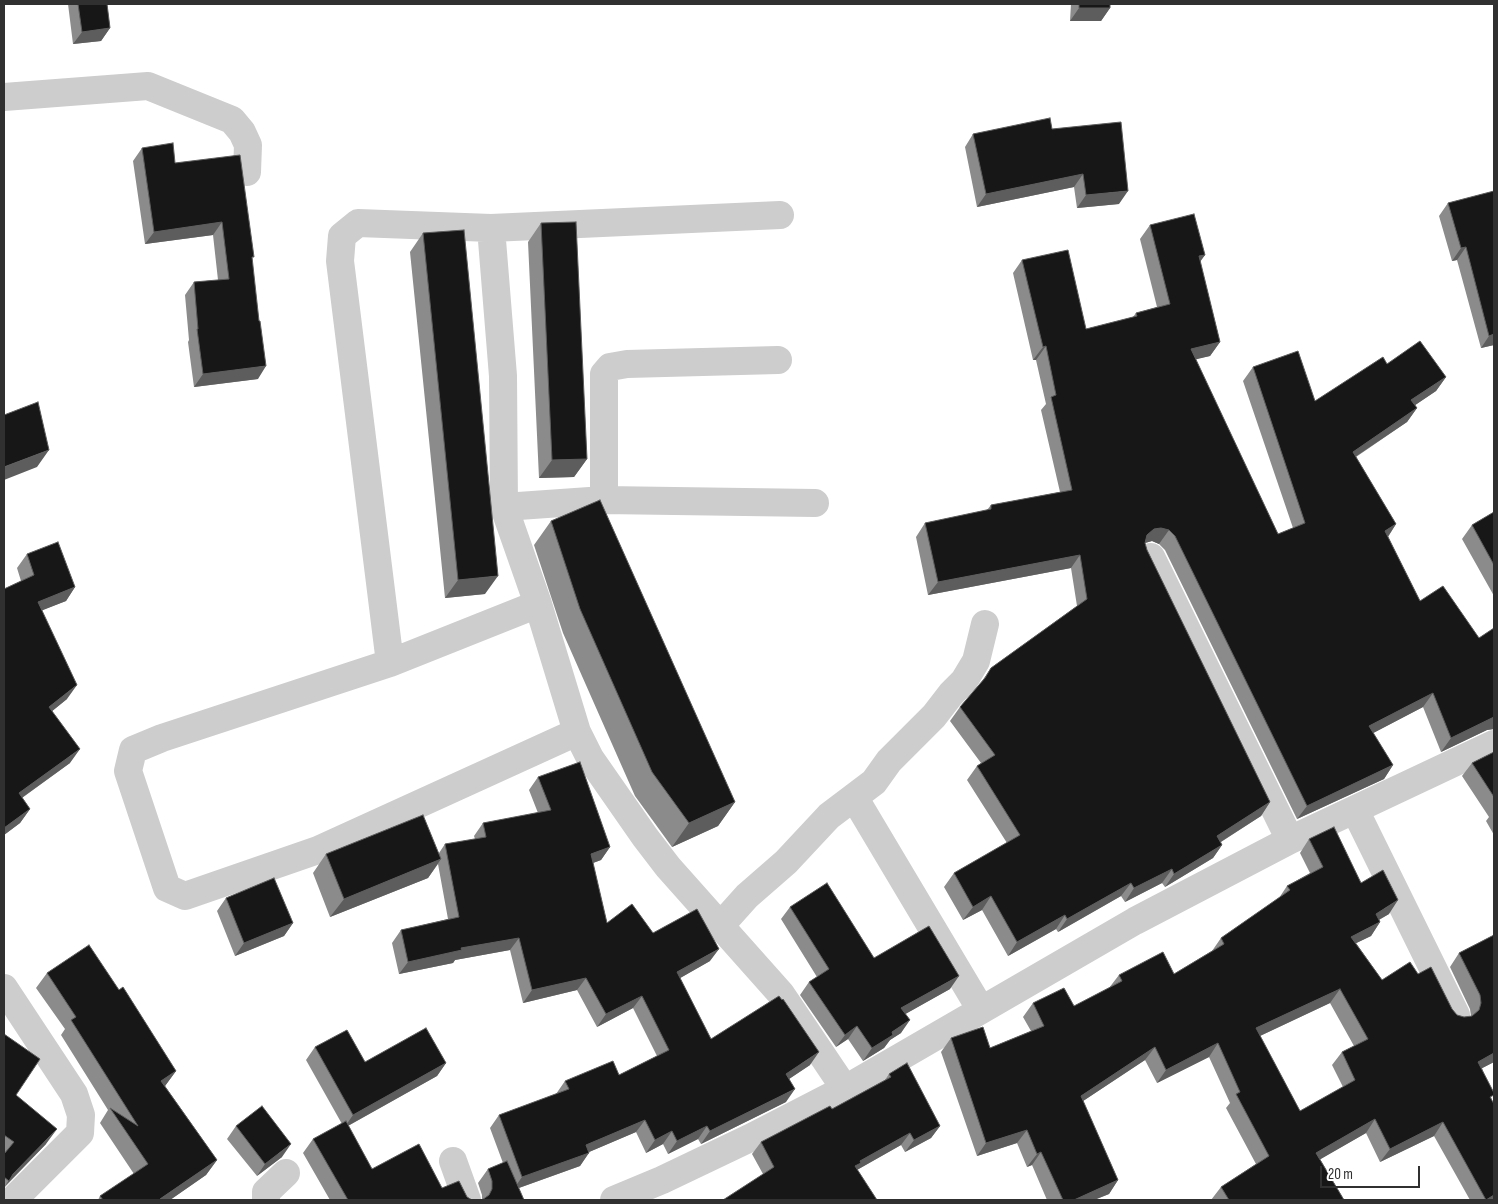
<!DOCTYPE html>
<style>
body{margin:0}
#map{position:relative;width:1498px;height:1204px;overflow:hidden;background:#fff;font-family:"Sofia Sans Condensed",sans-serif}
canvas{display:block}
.frame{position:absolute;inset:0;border:5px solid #303030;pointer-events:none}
.scale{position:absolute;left:1320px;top:1166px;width:100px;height:22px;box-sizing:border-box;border:2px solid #303030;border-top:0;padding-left:6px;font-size:15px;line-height:18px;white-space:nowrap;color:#303030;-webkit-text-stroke:4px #fff;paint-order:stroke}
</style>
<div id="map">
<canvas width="1498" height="1204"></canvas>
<div class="frame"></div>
<div class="scale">20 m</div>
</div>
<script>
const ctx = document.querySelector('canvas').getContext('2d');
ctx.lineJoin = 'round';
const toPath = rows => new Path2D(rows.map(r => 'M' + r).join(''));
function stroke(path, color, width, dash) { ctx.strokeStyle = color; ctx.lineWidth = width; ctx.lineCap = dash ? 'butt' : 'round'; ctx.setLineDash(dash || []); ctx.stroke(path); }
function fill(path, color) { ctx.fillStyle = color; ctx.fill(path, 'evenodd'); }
const minor = toPath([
 [4,97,148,86,232,120,242,132,248,145,247,172],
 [491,228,780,215],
 [604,500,604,374,610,367,627,364,778,360],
 [504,507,604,500,815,503],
 [1151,557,1290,840],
 [538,604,390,663,162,738,133,750,128,771,167,888,185,896,318,850,577,732,590,758,645,837,668,867,781,994,845,1089],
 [390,663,340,261,342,236,358,223,491,228,503,376,504,507,538,604,577,732],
 [854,797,981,1010],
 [1355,810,1456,1015],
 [721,925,747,896,786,862,829,816,874,782,889,761,934,716,951,694,964,681,976,661,985,624],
 [4,988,74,1094,81,1115,80,1133,13,1200],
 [453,1161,467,1200],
 [266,1200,266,1192,286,1173],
 [614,1200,662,1180,750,1138,845,1089,1135,921,1290,840,1494,744]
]);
const wall = toPath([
 [68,4,107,4,110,28,101,41,73,44],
 [1071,4,1110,4,1110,8,1101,21,1070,21],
 [1052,129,1119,204,1077,208,1074,187,977,207,965,147,973,134],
 [142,148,175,163,252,258,258,379,194,387,188,342,189,340,185,295,194,282,218,280,213,235,145,244,133,161],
 [1494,191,1494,345,1481,348,1457,260,1452,261,1439,216,1448,203],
 [541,223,587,459,574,477,539,478,528,242],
 [1150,225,1205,255,1200,261,1220,342,1210,356,1195,359,1278,534,1293,528,1243,381,1253,367,1315,401,1387,364,1446,377,1436,391,1415,405,1417,408,1407,422,1356,457,1396,524,1388,537,1420,601,1479,638,1494,628,1494,729,1487,730,1441,752,1423,707,1373,733,1393,765,1384,779,1297,819,1165,550,1159,544,1152,541,1145,543,1147,550,1270,802,1261,816,1221,842,1222,845,1213,858,1165,887,1162,883,1125,902,1121,896,1058,932,1056,929,1008,956,982,910,963,920,944,887,954,873,1007,843,967,780,977,766,981,763,950,721,960,707,982,681,991,668,1077,606,1071,568,928,595,916,537,925,523,987,510,991,505,1060,492,1041,410,1046,404,1036,360,1033,360,1013,273,1022,260,1086,329,1133,317,1136,313,1157,307,1140,239],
 [423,233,485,594,445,598,410,252],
 [1494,512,1494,596,1462,539,1472,525],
 [551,521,735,802,718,826,672,847,635,796,563,633,534,545],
 [27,554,75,587,66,601,42,610,67,699,52,711,70,763,22,798,30,809,20,823,4,835,4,589,21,581,17,568],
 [1494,752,1494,835,1486,821,1489,817,1462,776,1472,763],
 [538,777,610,847,601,860,593,863,607,923,653,933,710,961,680,978,711,1039,810,1065,789,1079,786,1102,701,1144,698,1139,668,1154,663,1144,646,1153,636,1132,589,1152,580,1166,519,1188,482,1200,482,1195,478,1183,488,1169,503,1163,490,1128,499,1115,556,1094,565,1081,619,1075,657,1056,633,1008,597,1027,577,990,523,1003,510,950,455,960,453,963,399,974,392,943,401,930,448,919,438,864,428,878,330,917,313,873,326,854,439,853,445,844,475,839,474,836,483,823,538,813,529,790],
 [1309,839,1361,883,1389,914,1379,920,1380,922,1371,936,1356,943,1382,980,1418,974,1457,1015,1464,1017,1471,1016,1470,1009,1450,967,1459,953,1494,935,1494,1062,1482,1068,1492,1100,1494,1200,1470,1200,1434,1136,1380,1162,1366,1133,1320,1159,1344,1200,1211,1200,1221,1187,1256,1164,1226,1108,1230,1103,1209,1057,1157,1083,1145,1060,1083,1101,1118,1180,1109,1194,1094,1200,1047,1200,1032,1165,1027,1167,1017,1143,977,1156,941,1052,951,1038,990,1048,1031,1031,1023,1017,1033,1003,1074,1006,1109,988,1119,975,1174,974,1212,951,1221,938,1279,898,1287,886,1310,873,1300,853],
 [1330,1003,1354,1046,1342,1052,1332,1065,1343,1087,1300,1111,1260,1036],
 [226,898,293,923,284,936,235,956,217,911],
 [790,907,874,958,950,989,905,1014,901,1033,890,1040,884,1048,863,1061,848,1039,836,1047,800,995,809,982,817,977,781,919],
 [47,973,119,990,176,1071,165,1086,217,1160,206,1175,170,1200,98,1200,100,1196,134,1174,100,1123,108,1110,61,1035,65,1029,36,988],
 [4,1034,16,1095,46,1144,4,1188],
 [315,1047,365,1062,446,1063,437,1076,348,1126,372,1169,442,1188,467,1197,472,1200,330,1200,303,1153,313,1139,342,1124,306,1060],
 [889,1074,940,1126,931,1138,905,1152,901,1145,857,1170,763,1174,752,1154,761,1142,832,1109,885,1080],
 [236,1126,282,1157,257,1176,227,1139]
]);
const shadedWall = toPath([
 [1079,8,1110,8,1101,21,1070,21],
 [110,28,101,41,73,44,82,32],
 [1083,174,1074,187,977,207,986,194],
 [1128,191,1119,204,1077,208,1086,195],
 [222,222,213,235,145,244,154,232],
 [1466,247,1457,260,1452,261,1461,248],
 [1205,255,1195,269,1199,256],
 [1494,334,1494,345,1481,348,1489,336],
 [1220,342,1210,356,1181,363,1191,349],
 [1046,346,1036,360,1033,360,1043,347],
 [266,366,258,379,194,387,203,374],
 [1446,377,1436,391,1402,414,1411,400],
 [1417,408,1407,422,1343,465,1353,452],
 [49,450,37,467,4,480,4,467],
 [587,459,574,477,539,478,552,460],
 [1396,524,1387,538,1385,531],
 [1161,528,1169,530,1159,544,1152,541,1145,543,1147,535,1154,529],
 [1080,555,1071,568,928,595,938,582],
 [498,576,485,594,445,598,458,580],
 [75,587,66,601,28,616,38,602],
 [77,685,67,699,40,721,49,707],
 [1433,693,1423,707,1360,740,1369,726],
 [1494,717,1494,729,1487,730,1441,752,1451,738],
 [80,749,70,763,9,807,19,793],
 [1393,765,1384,779,1297,819,1307,806],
 [735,802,718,826,672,847,689,823],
 [1270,802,1261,816,1208,850,1217,836],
 [30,809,20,823,4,835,4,828],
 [1222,845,1213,858,1165,887,1174,874],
 [610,847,601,860,582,867,591,854],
 [441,859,428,878,330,917,344,899],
 [1172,869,1162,883,1125,902,1134,888],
 [1131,883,1121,896,1058,932,1067,919],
 [991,896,982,910,963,920,973,907],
 [1398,900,1389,914,1366,927,1376,914],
 [1065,915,1056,929,1008,956,1017,942],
 [1380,922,1371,936,1342,950,1351,937],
 [293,923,284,936,235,956,244,943],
 [519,938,510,950,455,960,453,963,399,974,408,962,461,948],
 [719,949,710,961,668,985,677,972],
 [959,976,950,989,893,1021,901,1008],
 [586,978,577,990,523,1003,532,990],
 [1340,989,1330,1003,1247,1042,1256,1028],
 [642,996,633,1008,597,1027,606,1014],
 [910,1020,901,1033,890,1040,884,1048,863,1061,872,1048,892,1032],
 [857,1026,848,1039,836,1047,845,1035],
 [1218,1043,1209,1057,1157,1083,1166,1070],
 [1155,1047,1145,1060,1071,1109,1081,1096],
 [819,1052,810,1065,777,1087,786,1074],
 [1494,1053,1494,1062,1469,1075,1478,1062],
 [446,1063,437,1076,344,1128,353,1115],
 [176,1071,165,1086,151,1095,161,1081],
 [795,1089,786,1102,701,1144,710,1131],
 [1375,1119,1366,1133,1307,1167,1316,1153],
 [645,1120,636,1132,582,1155,589,1153,580,1166,513,1190,522,1177,586,1145],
 [1443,1122,1434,1136,1380,1162,1390,1149],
 [707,1126,698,1139,668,1154,677,1141],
 [940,1126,931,1138,905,1152,914,1140],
 [57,1129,46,1144,5,1186,13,1174],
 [1027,1130,1017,1143,977,1156,986,1143],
 [672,1131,663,1144,646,1153,655,1140],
 [910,1133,901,1145,855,1171,855,1166,860,1161],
 [291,1144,282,1157,257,1176,265,1164],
 [1041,1152,1032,1165,1027,1167,1037,1154],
 [217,1160,206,1175,170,1200,159,1200],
 [1118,1180,1109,1194,1094,1200,1074,1200],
 [1494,1195,1494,1200,1486,1200]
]);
const building = toPath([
 [78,4,107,4,110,28,82,32,78,4],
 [1079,4,1110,4,1110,8,1079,8,1079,4],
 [1050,118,1052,129,1121,122,1128,191,1086,195,1083,174,986,194,973,134,1050,118],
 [173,143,175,163,240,155,254,257,252,257,259,321,260,321,266,366,203,374,197,329,198,329,194,282,229,279,222,222,154,232,142,148,173,143],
 [1494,191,1494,334,1489,336,1466,247,1461,248,1448,203,1494,191],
 [1194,214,1205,255,1199,256,1220,342,1191,349,1278,534,1305,523,1253,367,1298,351,1315,401,1383,357,1387,364,1420,341,1446,377,1411,400,1417,408,1353,452,1396,524,1385,531,1420,601,1443,586,1479,638,1494,628,1494,717,1451,738,1433,693,1369,726,1393,765,1307,806,1175,536,1169,530,1161,528,1154,529,1147,535,1145,543,1147,550,1270,802,1217,836,1222,845,1174,874,1172,869,1134,888,1131,883,1067,919,1065,915,1017,942,991,896,973,907,954,873,1020,835,977,766,995,755,960,707,985,678,991,668,1087,599,1080,555,938,582,925,523,991,509,991,505,1072,490,1051,397,1056,395,1046,346,1043,347,1022,260,1068,250,1086,329,1137,316,1136,313,1170,304,1150,225,1194,214],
 [576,222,587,459,552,460,541,223,576,222],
 [464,230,498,576,458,580,423,233,464,230],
 [38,402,49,450,4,467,4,415,38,402],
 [600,500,735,802,689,823,652,772,580,609,551,521,600,500],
 [1494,512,1494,565,1472,525,1494,512],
 [58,542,75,587,38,602,77,685,49,707,80,749,19,793,30,809,4,828,4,589,34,575,27,554,58,542],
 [1494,752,1494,797,1472,763,1494,752],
 [580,762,610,847,591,854,607,923,632,904,653,933,697,909,719,949,677,972,711,1039,779,996,782,1000,783,999,819,1052,786,1074,795,1089,710,1131,707,1126,677,1141,672,1131,655,1140,645,1120,586,1145,589,1153,522,1177,499,1115,569,1089,565,1081,613,1061,619,1075,669,1050,642,996,606,1014,586,978,532,990,519,938,461,948,462,950,408,962,401,930,459,917,445,844,486,837,483,823,551,810,538,777,580,762],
 [423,815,441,859,344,899,326,854,423,815],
 [1334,827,1361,883,1383,870,1398,900,1376,914,1380,922,1351,937,1382,980,1410,962,1418,974,1431,967,1452,1009,1457,1015,1464,1017,1472,1016,1479,1010,1481,1003,1480,995,1459,953,1494,935,1494,1053,1478,1062,1494,1093,1494,1095,1490,1097,1494,1104,1494,1195,1486,1200,1443,1122,1390,1149,1375,1119,1316,1153,1344,1200,1229,1200,1221,1187,1269,1156,1236,1094,1240,1092,1218,1043,1166,1070,1155,1047,1081,1096,1118,1180,1074,1200,1063,1200,1041,1152,1037,1154,1027,1130,986,1143,951,1038,983,1027,990,1048,1044,1026,1033,1003,1064,988,1074,1006,1122,981,1119,975,1163,952,1174,974,1224,944,1221,938,1290,890,1287,886,1323,867,1309,839,1334,827],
 [1340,989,1368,1039,1342,1052,1355,1080,1300,1111,1256,1028,1340,989],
 [274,878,293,923,244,943,226,898,274,878],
 [827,883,874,958,929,926,959,976,901,1008,910,1020,892,1032,893,1035,872,1048,857,1026,845,1035,809,982,829,969,790,907,827,883],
 [89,945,119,990,123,987,176,1071,161,1081,217,1160,160,1199,160,1200,103,1200,100,1196,148,1164,110,1108,138,1126,71,1020,76,1017,47,973,89,945],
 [426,1028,446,1063,353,1115,315,1047,347,1030,365,1062,426,1028],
 [4,1034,40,1059,16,1095,57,1129,13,1174,9,1181,4,1177,4,1154,14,1142,4,1135,4,1034],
 [907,1063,940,1126,914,1140,910,1133,860,1161,861,1163,855,1166,877,1200,723,1200,774,1167,761,1142,830,1106,832,1109,891,1077,889,1074,907,1063],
 [262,1106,291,1144,265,1164,236,1126,262,1106],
 [346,1121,372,1169,419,1144,442,1188,459,1181,467,1197,472,1200,348,1200,313,1139,346,1121],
 [507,1161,524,1200,482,1200,489,1195,492,1189,492,1181,488,1169,507,1161]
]);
stroke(minor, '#cdcdcd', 28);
fill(wall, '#8b8b8b');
fill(shadedWall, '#5d5d5d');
fill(building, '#171717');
stroke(building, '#5d5d5d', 1);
</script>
